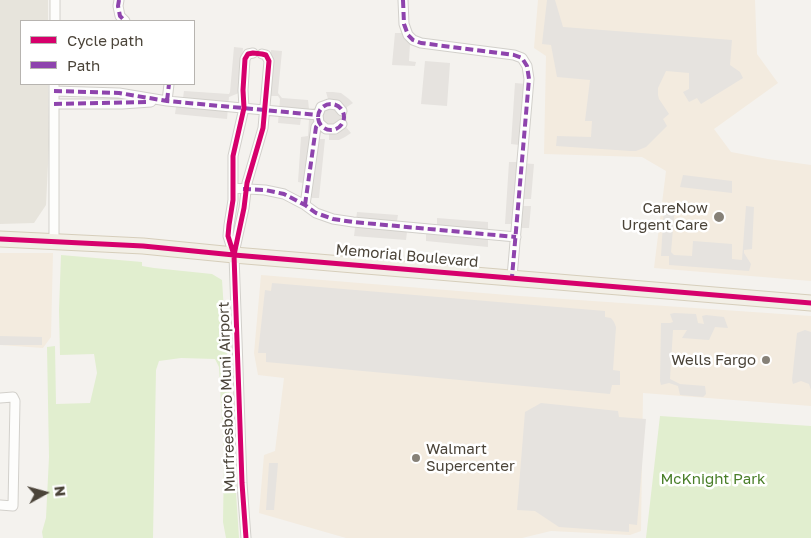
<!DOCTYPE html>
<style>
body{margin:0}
#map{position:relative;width:811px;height:538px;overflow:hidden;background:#f4f2ee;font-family:"Golos Text",sans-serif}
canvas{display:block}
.legend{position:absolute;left:20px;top:20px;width:175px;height:65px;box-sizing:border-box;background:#fff;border:1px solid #b7b4b0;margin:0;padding:6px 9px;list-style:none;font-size:15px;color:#4b4439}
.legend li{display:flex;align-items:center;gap:10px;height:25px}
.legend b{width:25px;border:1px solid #b7b4b0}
.north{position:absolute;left:20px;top:468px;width:50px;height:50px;-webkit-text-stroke:4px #fff;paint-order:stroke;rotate:83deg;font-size:14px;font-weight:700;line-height:20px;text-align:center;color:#4b4439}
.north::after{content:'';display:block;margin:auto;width:18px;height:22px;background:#4b4439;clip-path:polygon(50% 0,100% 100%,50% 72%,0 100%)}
</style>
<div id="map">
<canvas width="811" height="538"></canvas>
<ul class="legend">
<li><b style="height:6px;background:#d6006c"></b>Cycle path</li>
<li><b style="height:6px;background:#8e44ad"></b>Path</li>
</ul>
<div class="north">N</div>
</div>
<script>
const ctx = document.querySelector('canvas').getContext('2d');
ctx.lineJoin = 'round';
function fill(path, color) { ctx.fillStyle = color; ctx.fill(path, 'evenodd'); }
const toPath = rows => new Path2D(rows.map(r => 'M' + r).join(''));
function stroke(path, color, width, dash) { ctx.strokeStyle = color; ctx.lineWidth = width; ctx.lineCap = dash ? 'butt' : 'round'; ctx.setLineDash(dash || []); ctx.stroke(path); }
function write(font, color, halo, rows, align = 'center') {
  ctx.font = font + ' "Golos Text",sans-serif'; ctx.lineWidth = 5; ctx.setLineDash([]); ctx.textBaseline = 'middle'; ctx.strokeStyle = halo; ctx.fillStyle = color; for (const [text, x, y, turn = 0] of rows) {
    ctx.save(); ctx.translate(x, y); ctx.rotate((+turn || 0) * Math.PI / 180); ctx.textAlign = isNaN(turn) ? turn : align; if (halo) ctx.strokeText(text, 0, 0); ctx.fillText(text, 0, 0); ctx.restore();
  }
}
const residential = toPath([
 [0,0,48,0,48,21,21,21,21,84,48,84,49,144,46,205,34,223,0,224]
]);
const commercial = toPath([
 [538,0,755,0,757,54,778,83,714,129,731,152,768,159,811,165,811,281,654,268,666,171,642,157,544,154,546,56,534,48],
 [0,253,53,253,51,337,43,348,0,345],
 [261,275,520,296,811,316,811,406,643,393,641,531,630,535,551,531,522,538,346,538,259,513,264,455,275,451,284,378,258,375,254,353]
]);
const green = toPath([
 [61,255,142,262,142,266,154,268,212,274,222,280,239,538,226,538,223,522,224,458,219,367,215,359,181,358,159,361,156,370,153,538,43,538,42,532,46,518,49,457,47,347,55,346,56,404,90,403,97,373,94,354,60,355,59,310],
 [660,416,811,426,811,538,646,538]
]);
const parking = toPath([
 [547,0,555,0,563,27,732,40,730,65,740,72,743,78,701,104,697,98,689,102,683,92,689,89,689,73,666,71,658,88,658,95,659,99,669,114,663,119,667,126,646,147,636,151,631,151,556,146,557,136,591,137,592,121,585,121,590,80,557,77,551,45,542,44],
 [395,33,403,33,410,44,409,61,416,62,415,66,392,65],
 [234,47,243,48,239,93,229,97,227,119,175,114,176,107,183,98,184,91,229,94,230,92],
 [271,50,282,51,278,93,282,98,308,100,309,109,316,108,322,103,328,99,326,92,333,92,341,93,349,99,353,103,347,107,346,127,351,133,345,137,339,140,329,140,329,133,321,133,317,137,319,139,325,139,319,198,312,198,303,183,298,182,301,137,308,136,309,120,301,118,300,125,278,123,280,99,278,96,270,96],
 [425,61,450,63,447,106,421,104],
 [515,83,526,84,520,163,534,164,531,199,524,199,523,206,531,206,529,228,522,228,513,224,505,224,509,162,517,162,519,145,511,144],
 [683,175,732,181,732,193,680,187],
 [664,206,675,206,671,252,674,255,692,256,693,241,732,244,732,259,742,260,746,206,754,207,752,249,744,250,744,253,751,264,749,271,669,265,669,256,661,256],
 [357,212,398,215,396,227,437,230,437,218,488,222,488,247,426,241,426,234,407,232,406,240,354,236],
 [272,283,605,311,605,317,611,318,614,322,616,327,613,370,620,371,620,385,612,385,610,394,266,362,266,353,258,353,265,290,271,291],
 [674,313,696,314,698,323,704,324,702,316,706,315,724,317,728,328,715,327,709,340,682,338,687,330,673,330,670,379,680,384,705,386,706,394,703,397,680,395,678,386,669,383,661,385,660,381,661,323,670,323,673,322,670,314],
 [805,330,811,332,811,390,809,384,801,381,793,384,792,380,797,333],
 [0,336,42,337,42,345,0,345],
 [541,403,618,411,619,417,646,419,637,525,629,524,629,532,559,527,535,511,517,510,525,412],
 [269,463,278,463,274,510,266,510]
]);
const minor = toPath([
 [119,0,118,6,120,16,125,21],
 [403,0,404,24,408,35,413,40,421,43,514,55,522,58,527,66,529,79,512,277],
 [55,21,55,0],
 [54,91,119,93,167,101,318,115],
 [167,101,169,84],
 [54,104,122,104,151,102],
 [342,124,335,129,326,129,319,123,318,115,321,107,329,104,337,105,342,111],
 [233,188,265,190,284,194,305,205,316,213,333,219,353,222,516,237],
 [305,205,316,127,319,123],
 [54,241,54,84],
 [234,253,244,208,247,183,263,128,269,61,266,55,262,54],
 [0,398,13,397,15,401,13,506,0,505],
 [246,538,242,483,234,255,228,236,229,225,233,200,233,156,244,108,243,90,245,59,248,54,253,53]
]);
const primary = toPath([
 [0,239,143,246,234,255,811,303]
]);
const quiet = toPath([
 [119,0,118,6,120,16,125,21],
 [403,0,404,24,408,35,413,40,421,43,514,55,522,58,527,66,529,79,512,277],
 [54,91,119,93,167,101,318,115],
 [167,101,169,84],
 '318 117a13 13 0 1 1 26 0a13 13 0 1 1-26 0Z',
 [54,104,149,102],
 [243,189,265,190,284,194,305,205,316,213,333,219,353,222,516,237],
 [305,205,316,127,319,123]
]);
const cycleway = toPath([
 [0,239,143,246,234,255,811,303],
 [234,255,244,208,247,183,263,128,269,61,266,55,262,54,253,53,248,54,245,59,243,90,244,108,233,156,233,200,229,225,228,236,234,255,242,483,246,538]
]);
const markers = [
 [719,217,6,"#868178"],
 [766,360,5,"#868178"],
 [416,458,5,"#868178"]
];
const poiNames = [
 ["CareNow",708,208],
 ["Urgent Care",708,225],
 ["Wells Fargo",756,360],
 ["Walmart",426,449,"left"],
 ["Supercenter",426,466,"left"]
];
const streetNames = [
 ["Memorial Boulevard",407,256,5],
 ["Murfreesboro Muni Airport",227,397,-92]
];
const parkNames = [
 ["McKnight Park",713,479]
];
fill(residential, '#e7e4dc');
fill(commercial, '#f3ebdf');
fill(green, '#e1eecf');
fill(parking, '#e6e3df');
stroke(minor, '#d2d0cb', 11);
stroke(primary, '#d6cebb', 17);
stroke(minor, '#fdfdfc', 9);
stroke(primary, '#f2efe6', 15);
stroke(quiet, '#8e44ad', 4, [8, 4]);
stroke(cycleway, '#d6006c', 5);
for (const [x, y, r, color] of markers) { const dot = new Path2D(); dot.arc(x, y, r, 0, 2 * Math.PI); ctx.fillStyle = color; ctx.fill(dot); stroke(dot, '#fff', 2); }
write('15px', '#4b4439', '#fff', poiNames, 'right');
write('15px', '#4b4439', '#fff', streetNames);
write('15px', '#4a7f2a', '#fff', parkNames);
</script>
